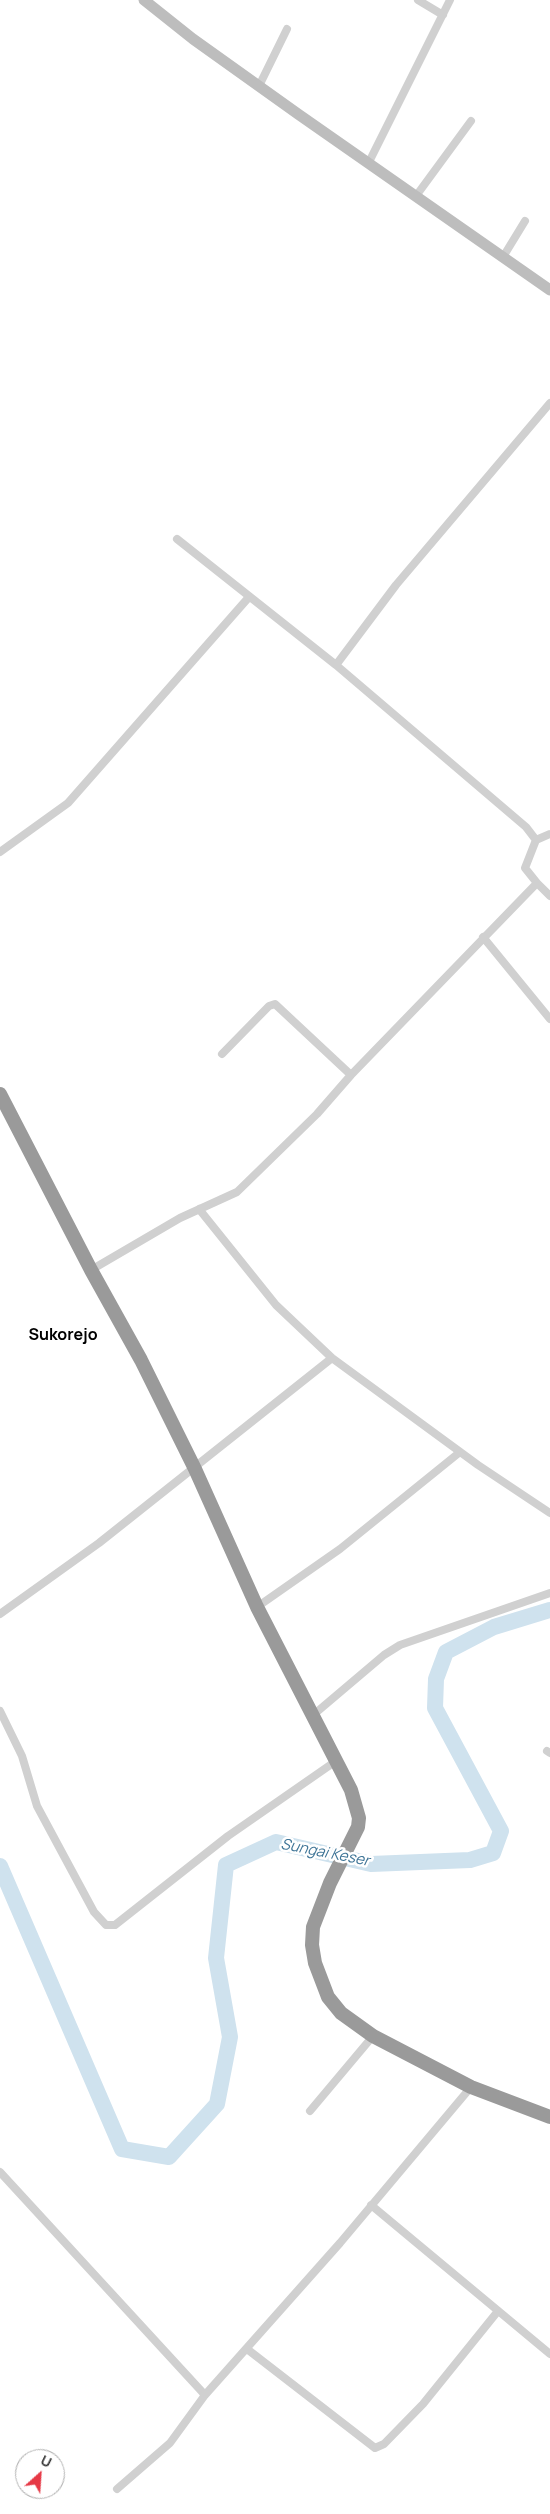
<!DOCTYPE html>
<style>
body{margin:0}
#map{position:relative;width:550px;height:2514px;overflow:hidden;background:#fff;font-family:Manrope,sans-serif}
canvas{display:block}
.north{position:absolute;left:15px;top:2449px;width:50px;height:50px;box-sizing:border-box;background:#fff;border:1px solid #adadad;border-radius:50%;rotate:26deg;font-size:14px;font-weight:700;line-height:20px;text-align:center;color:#333}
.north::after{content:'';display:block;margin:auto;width:18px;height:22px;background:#e63946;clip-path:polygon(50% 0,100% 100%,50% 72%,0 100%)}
</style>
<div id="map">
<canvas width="550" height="2514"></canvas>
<div class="north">U</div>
</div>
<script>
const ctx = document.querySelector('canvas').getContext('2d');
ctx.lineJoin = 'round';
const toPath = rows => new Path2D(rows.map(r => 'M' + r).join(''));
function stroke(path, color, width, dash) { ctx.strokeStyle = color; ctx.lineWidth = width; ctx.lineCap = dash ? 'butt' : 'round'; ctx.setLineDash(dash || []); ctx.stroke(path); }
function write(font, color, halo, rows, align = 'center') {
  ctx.font = font + ' Manrope,sans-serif'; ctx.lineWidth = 5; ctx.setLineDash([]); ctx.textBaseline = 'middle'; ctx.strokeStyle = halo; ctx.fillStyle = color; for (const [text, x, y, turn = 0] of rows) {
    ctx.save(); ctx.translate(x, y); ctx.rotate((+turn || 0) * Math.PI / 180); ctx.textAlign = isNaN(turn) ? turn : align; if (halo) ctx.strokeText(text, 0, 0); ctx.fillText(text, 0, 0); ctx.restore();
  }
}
const river = toPath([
 [0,1866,122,2149,169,2157,217,2104,230,2037,216,1958,226,1865,276,1842,371,1864,470,1860,493,1853,501,1831,435,1708,436,1679,446,1652,494,1627,550,1610]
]);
const street = toPath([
 [418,0,443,15],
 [259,86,287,29],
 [369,162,450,0],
 [416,196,471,121],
 [503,257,525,221],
 [177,539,336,665,526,827,536,840,525,868,537,883],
 [336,665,396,585,550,403],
 [536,840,550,834],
 [0,852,68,803,249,597],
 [483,937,550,1019],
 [222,1054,269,1006,275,1004,351,1075],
 [199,1209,276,1305,332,1358,478,1465,550,1513],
 [91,1270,180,1218,237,1192,317,1114,351,1075,537,883,550,896],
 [257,1607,340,1549,460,1452],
 [0,1614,99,1543,332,1358],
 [0,1711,22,1756,37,1806,94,1912,106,1925,115,1925,228,1836,336,1761],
 [312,1716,384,1655,400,1645,550,1593],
 [547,1751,550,1753],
 [310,2111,373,2036],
 [0,2172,205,2395,340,2243,471,2087],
 [371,2205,550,2354],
 [247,2349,375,2448,384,2444,423,2404,498,2311],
 [117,2489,170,2443,205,2395]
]);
const secondary = toPath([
 [144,0,193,39,298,114,550,290]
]);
const highway = toPath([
 [0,1094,91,1270,141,1360,195,1469,257,1607,351,1790,359,1818,358,1827,330,1883,313,1927,312,1945,315,1963,328,1997,341,2013,373,2036,471,2087,550,2117]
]);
const waterNames = [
 ["Sungai Keser",325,1853,11]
];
const quarterNames = [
 ["Sukorejo",63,1336]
];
stroke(river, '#cfe2ee', 16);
stroke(street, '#d0d0d0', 8);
stroke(secondary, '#bdbdbd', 11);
stroke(highway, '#9a9a9a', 14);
write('italic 15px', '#3f7597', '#fff', waterNames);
write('bold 16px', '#000', '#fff', quarterNames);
</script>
